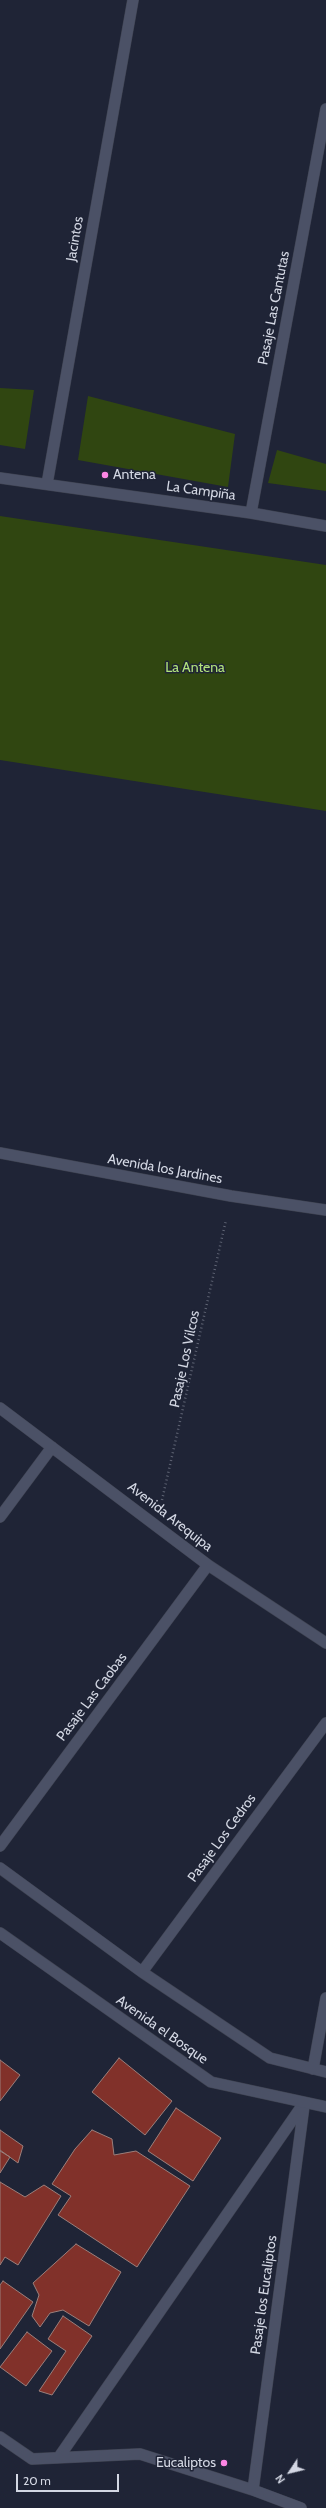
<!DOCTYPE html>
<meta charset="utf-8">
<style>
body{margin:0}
#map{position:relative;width:326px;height:2508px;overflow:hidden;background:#1f2436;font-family:Cabin,sans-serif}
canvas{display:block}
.north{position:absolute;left:270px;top:2452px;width:40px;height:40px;-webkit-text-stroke:3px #1f2436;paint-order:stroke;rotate:235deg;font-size:11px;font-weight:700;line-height:16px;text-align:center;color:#d3d7e3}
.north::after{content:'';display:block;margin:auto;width:14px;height:18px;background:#d3d7e3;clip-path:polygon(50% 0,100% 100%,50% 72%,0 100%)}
.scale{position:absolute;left:16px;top:2474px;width:103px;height:18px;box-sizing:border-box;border:2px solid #d3d7e3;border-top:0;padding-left:5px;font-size:12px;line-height:14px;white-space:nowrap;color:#d3d7e3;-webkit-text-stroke:3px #1f2436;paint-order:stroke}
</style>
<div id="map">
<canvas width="326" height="2508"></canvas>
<div class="north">N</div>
<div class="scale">20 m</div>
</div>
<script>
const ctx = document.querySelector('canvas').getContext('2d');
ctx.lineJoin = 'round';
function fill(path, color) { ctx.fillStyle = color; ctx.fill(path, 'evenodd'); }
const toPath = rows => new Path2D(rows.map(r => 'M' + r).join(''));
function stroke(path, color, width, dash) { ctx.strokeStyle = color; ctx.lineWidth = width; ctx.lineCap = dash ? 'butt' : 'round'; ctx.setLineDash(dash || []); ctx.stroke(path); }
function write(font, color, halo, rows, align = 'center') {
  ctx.font = font + ' Cabin,sans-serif'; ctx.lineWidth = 3; ctx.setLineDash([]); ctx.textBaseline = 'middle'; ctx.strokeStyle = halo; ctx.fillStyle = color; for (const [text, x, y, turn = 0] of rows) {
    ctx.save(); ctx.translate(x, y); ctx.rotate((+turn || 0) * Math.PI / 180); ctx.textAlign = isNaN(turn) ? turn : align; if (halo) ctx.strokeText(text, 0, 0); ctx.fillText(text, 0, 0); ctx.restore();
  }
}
const green = toPath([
 [0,388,34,390,25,449,0,445],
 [88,396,235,434,228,487,78,460],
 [277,450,326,464,326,491,268,483],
 [0,516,326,565,326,811,0,760]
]);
const building = toPath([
 [119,2058,172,2101,145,2135,92,2092,119,2058],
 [0,2060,20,2075,0,2101,0,2060],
 [176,2108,221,2138,193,2181,148,2151,176,2108],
 [0,2130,23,2146,18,2163,0,2150,0,2130],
 [92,2130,112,2139,114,2155,136,2151,190,2186,137,2267,58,2215,71,2196,52,2184,75,2149,92,2130],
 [0,2151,10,2157,0,2173,0,2151],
 [0,2182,25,2197,44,2185,61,2196,18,2265,5,2257,0,2265,0,2182],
 [76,2244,121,2272,89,2326,63,2310,50,2313,40,2327,32,2316,39,2295,33,2283,76,2244],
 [3,2281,33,2302,0,2349,0,2285,3,2281],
 [63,2316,92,2336,52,2395,39,2391,66,2351,48,2339,63,2316],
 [27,2332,52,2351,26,2386,0,2367,27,2332]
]);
const path = toPath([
 [162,1500,226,1220]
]);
const minor = toPath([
 [0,478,251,513,326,526],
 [47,484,133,0],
 [251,513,326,109],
 [0,1153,231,1196,326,1210],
 [0,1408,208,1565,326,1643],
 [0,1517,52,1447],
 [0,1846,208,1565],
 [0,1868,142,1972,270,2058,326,2072],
 [142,1972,326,1723],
 [313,2069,326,1998],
 [0,2437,32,2459,140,2454,253,2490,301,2508],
 [59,2457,304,2103],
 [253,2490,304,2106]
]);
const tertiary = toPath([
 [0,1933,211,2082,326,2107]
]);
const markers = [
 [105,475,4,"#fc86e4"],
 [224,2463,4,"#fc86e4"]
];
const streetNames = [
 ["Jacintos",75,239,-80],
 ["Pasaje Las Cantutas",274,308,-79],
 ["La Campiña",201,491,8],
 ["Avenida los Jardines",165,1169,10],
 ["Pasaje Los Vilcos",185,1359,-78],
 ["Avenida Arequipa",170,1517,38],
 ["Pasaje Las Caobas",92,1697,-53],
 ["Pasaje Los Cedros",222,1838,-54],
 ["Avenida el Bosque",162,2030,35],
 ["Pasaje los Eucaliptos",264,2295,-82]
];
const poiNames = [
 ["Antena",113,475],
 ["Eucaliptos",216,2463,"right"]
];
const parkNames = [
 ["La Antena",195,668]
];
fill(green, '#304611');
fill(building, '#81312a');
stroke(building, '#9b7f7b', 1);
stroke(minor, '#3e4250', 12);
stroke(tertiary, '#3e4250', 12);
stroke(path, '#5e6373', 2.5, [1, 3]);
stroke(minor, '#4b5166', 11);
stroke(tertiary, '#4b5166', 11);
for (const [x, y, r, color] of markers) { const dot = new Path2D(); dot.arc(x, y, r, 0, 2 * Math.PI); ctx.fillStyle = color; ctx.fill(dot); stroke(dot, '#1f2436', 1.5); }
write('14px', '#d3d7e3', '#1f2436', streetNames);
write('14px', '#d3d7e3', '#1f2436', poiNames, 'left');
write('14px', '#b2e27b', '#1f2436', parkNames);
</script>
